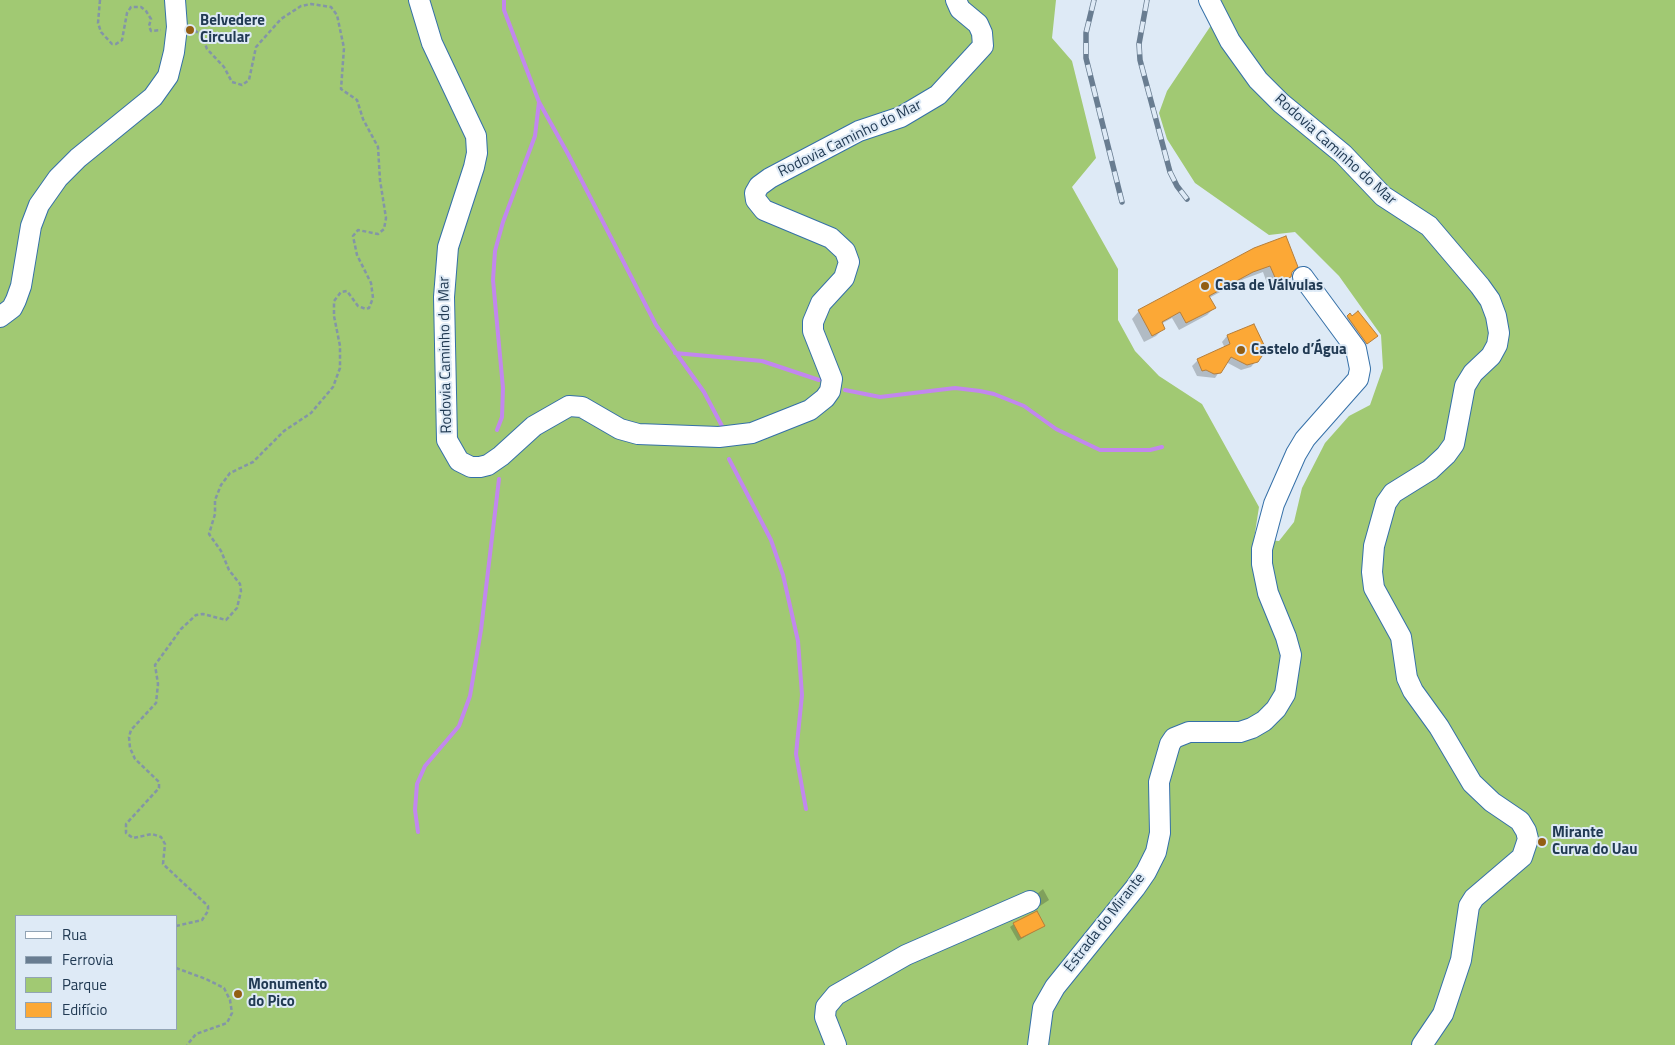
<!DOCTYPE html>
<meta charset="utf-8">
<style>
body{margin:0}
#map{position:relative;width:1675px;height:1045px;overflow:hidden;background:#deeaf6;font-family:"Titillium Web",sans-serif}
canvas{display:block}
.legend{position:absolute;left:15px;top:915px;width:162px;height:115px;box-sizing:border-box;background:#deeaf6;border:1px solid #92a4b5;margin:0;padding:6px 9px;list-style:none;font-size:15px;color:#213a53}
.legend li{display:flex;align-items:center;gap:10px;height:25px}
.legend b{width:25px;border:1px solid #92a4b5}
</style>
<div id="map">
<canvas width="1675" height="1045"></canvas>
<ul class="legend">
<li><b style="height:6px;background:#fff"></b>Rua</li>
<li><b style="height:6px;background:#697d91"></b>Ferrovia</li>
<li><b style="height:14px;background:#a1c973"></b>Parque</li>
<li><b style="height:14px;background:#fca836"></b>Edifício</li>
</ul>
</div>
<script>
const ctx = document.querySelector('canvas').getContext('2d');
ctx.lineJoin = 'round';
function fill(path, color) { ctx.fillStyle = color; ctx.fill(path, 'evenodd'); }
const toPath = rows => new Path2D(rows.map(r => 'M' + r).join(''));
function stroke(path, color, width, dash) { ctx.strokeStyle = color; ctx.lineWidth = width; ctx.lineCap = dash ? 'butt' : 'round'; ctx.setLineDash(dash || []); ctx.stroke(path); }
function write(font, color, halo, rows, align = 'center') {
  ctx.font = font + ' "Titillium Web",sans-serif'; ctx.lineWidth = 4; ctx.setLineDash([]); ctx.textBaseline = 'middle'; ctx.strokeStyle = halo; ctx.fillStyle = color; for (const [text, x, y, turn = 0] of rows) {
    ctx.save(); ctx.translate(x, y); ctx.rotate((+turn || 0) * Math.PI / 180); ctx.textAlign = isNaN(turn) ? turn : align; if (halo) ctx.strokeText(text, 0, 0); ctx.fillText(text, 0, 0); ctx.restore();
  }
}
const green = toPath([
 [0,0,1056,0,1052,38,1072,61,1096,158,1072,187,1118,269,1118,320,1135,351,1159,376,1202,404,1259,507,1254,539,1279,541,1294,522,1302,488,1325,443,1349,416,1370,405,1383,368,1381,335,1339,276,1295,232,1269,235,1195,183,1167,139,1159,113,1167,91,1220,12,1216,0,1675,0,1675,1045,0,1045],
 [16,916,176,916,176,1029,16,1029]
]);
const shadow = toPath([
 [1254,249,1291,271,1290,276,1283,284,1269,289,1263,272,1244,279,1209,298,1214,308,1207,315,1179,330,1172,318,1161,324,1164,328,1156,336,1144,342,1132,319,1139,311],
 [1350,315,1373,339,1363,347,1344,320],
 [1254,325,1263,342,1263,353,1251,367,1241,370,1226,362,1215,378,1197,376,1192,366,1198,360,1225,348,1222,342,1227,336],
 [1043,889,1049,900,1040,906,1040,898,1037,894],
 [1014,924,1043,926,1018,941,1010,927]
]);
const stream = toPath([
 [539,102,568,154,656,325,704,392,722,426],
 [675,353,762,361,819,380],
 [845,390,880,397,955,388,980,391,994,394,1024,406,1056,429,1100,450,1150,450,1162,447],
 [497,430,502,417,503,388,493,280,495,251,503,222,535,136,539,102,504,10,504,0],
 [729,459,771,540,783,575,798,641,802,695,796,754,806,809],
 [418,832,415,810,417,784,425,766,459,726,470,696,481,630,499,479]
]);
const building = toPath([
 [1286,236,1298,267,1292,272,1291,277,1277,282,1270,266,1253,272,1209,296,1216,308,1186,323,1180,312,1162,322,1165,329,1152,336,1138,310,1254,248,1286,236],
 [1358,311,1378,336,1367,344,1347,316,1350,313,1352,316,1358,311],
 [1254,324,1265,347,1264,353,1258,362,1247,365,1231,357,1221,373,1214,374,1206,370,1202,371,1197,359,1230,344,1227,335,1254,324],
 [1037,911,1045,926,1021,938,1013,923,1037,911]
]);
const path = toPath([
 [100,0,98,23,101,32,112,44,116,44,122,40,127,13,131,7,141,7,146,11,151,19,149,26,151,31,161,30],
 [176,926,202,920,208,911,208,906,163,864,165,844,161,837,152,834,133,838,126,833,126,824,159,788,159,782,135,759,130,748,129,737,131,730,156,703,158,684,155,665,181,629,196,615,203,614,226,620,237,608,241,591,240,584,229,570,221,551,209,534,215,514,215,500,221,485,230,473,253,462,284,431,311,413,333,387,340,368,340,346,334,316,334,301,341,292,347,291,358,306,366,309,369,308,373,298,371,283,357,255,353,236,358,230,378,234,384,229,386,218,380,180,378,147,363,119,357,100,341,89,344,48,337,15,331,7,311,4,301,6,281,19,256,47,249,80,242,85,232,82,224,67,207,49,202,36,193,29],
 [176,968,206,979,224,988,230,1000,232,1013,227,1023,196,1034,187,1045]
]);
const minor = toPath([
 [419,0,432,43,476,136,477,153,474,167,448,247,444,297,447,440,459,461,471,467,480,467,488,465,501,456,534,426,569,406,582,407,620,429,638,434,719,437,752,433,810,410,825,398,830,391,832,379,813,331,813,322,821,303,844,278,849,262,845,251,831,238,764,210,756,200,755,193,759,186,770,178,859,131,901,117,938,95,983,46,982,33,978,24,960,9,956,0],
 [1209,0,1230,41,1258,80,1281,103,1343,154,1383,196,1429,226,1480,286,1490,300,1496,316,1499,333,1497,345,1491,356,1473,373,1465,386,1454,444,1446,455,1430,470,1393,493,1386,503,1374,546,1372,572,1374,588,1401,637,1407,678,1413,691,1439,727,1472,783,1492,802,1520,821,1526,831,1528,839,1522,857,1474,898,1469,906,1461,960,1443,1014,1422,1045],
 [0,317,12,308,16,300,21,286,31,226,39,205,58,178,78,158,153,97,168,76,174,52,177,27,175,0],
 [836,1045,825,1017,826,1007,836,995,906,955,1030,901],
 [1038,1045,1043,1008,1055,987,1135,888,1146,872,1156,852,1160,833,1159,782,1170,744,1174,738,1189,732,1240,732,1252,728,1264,721,1276,709,1285,694,1291,655,1286,637,1268,593,1262,564,1262,549,1274,504,1296,454,1305,439,1358,379,1360,369,1356,349,1303,277]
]);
const rail = toPath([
 [1094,0,1086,33,1086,58,1122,202],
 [1147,0,1139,44,1140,60,1170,172,1177,186,1187,199]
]);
const markers = [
 [190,30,5,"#935e13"],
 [1205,286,5,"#935e13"],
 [1241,350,5,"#935e13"],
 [1542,842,5,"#935e13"],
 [238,994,5,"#935e13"]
];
const poiNames = [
 ["Belvedere",200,21],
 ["Circular",200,38],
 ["Casa de Válvulas",1215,286],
 ["Castelo d’Água",1251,350],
 ["Mirante",1552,833],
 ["Curva do Uau",1552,850],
 ["Monumento",248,985],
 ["do Pico",248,1002]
];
const streetNames = [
 ["Rodovia Caminho do Mar",850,139,-26],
 ["Rodovia Caminho do Mar",1335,150,42],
 ["Rodovia Caminho do Mar",446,355,-91],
 ["Estrada do Mirante",1105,923,-52]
];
fill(green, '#a1c973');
fill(shadow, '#0003');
stroke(stream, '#c287ee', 4);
fill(building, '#fca836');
stroke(building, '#b57e3b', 1);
stroke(minor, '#3570a8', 22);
stroke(path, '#8395a7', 2.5, [4, 2.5]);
stroke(minor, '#fff', 20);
stroke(rail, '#697d91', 5.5);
stroke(rail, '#deeaf6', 4, [11]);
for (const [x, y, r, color] of markers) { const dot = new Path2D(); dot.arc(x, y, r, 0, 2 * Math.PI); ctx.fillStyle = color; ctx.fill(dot); stroke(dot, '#deeaf6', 2); }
write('bold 15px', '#213a53', '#deeaf6', poiNames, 'left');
write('15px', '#213a53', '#deeaf6', streetNames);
</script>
